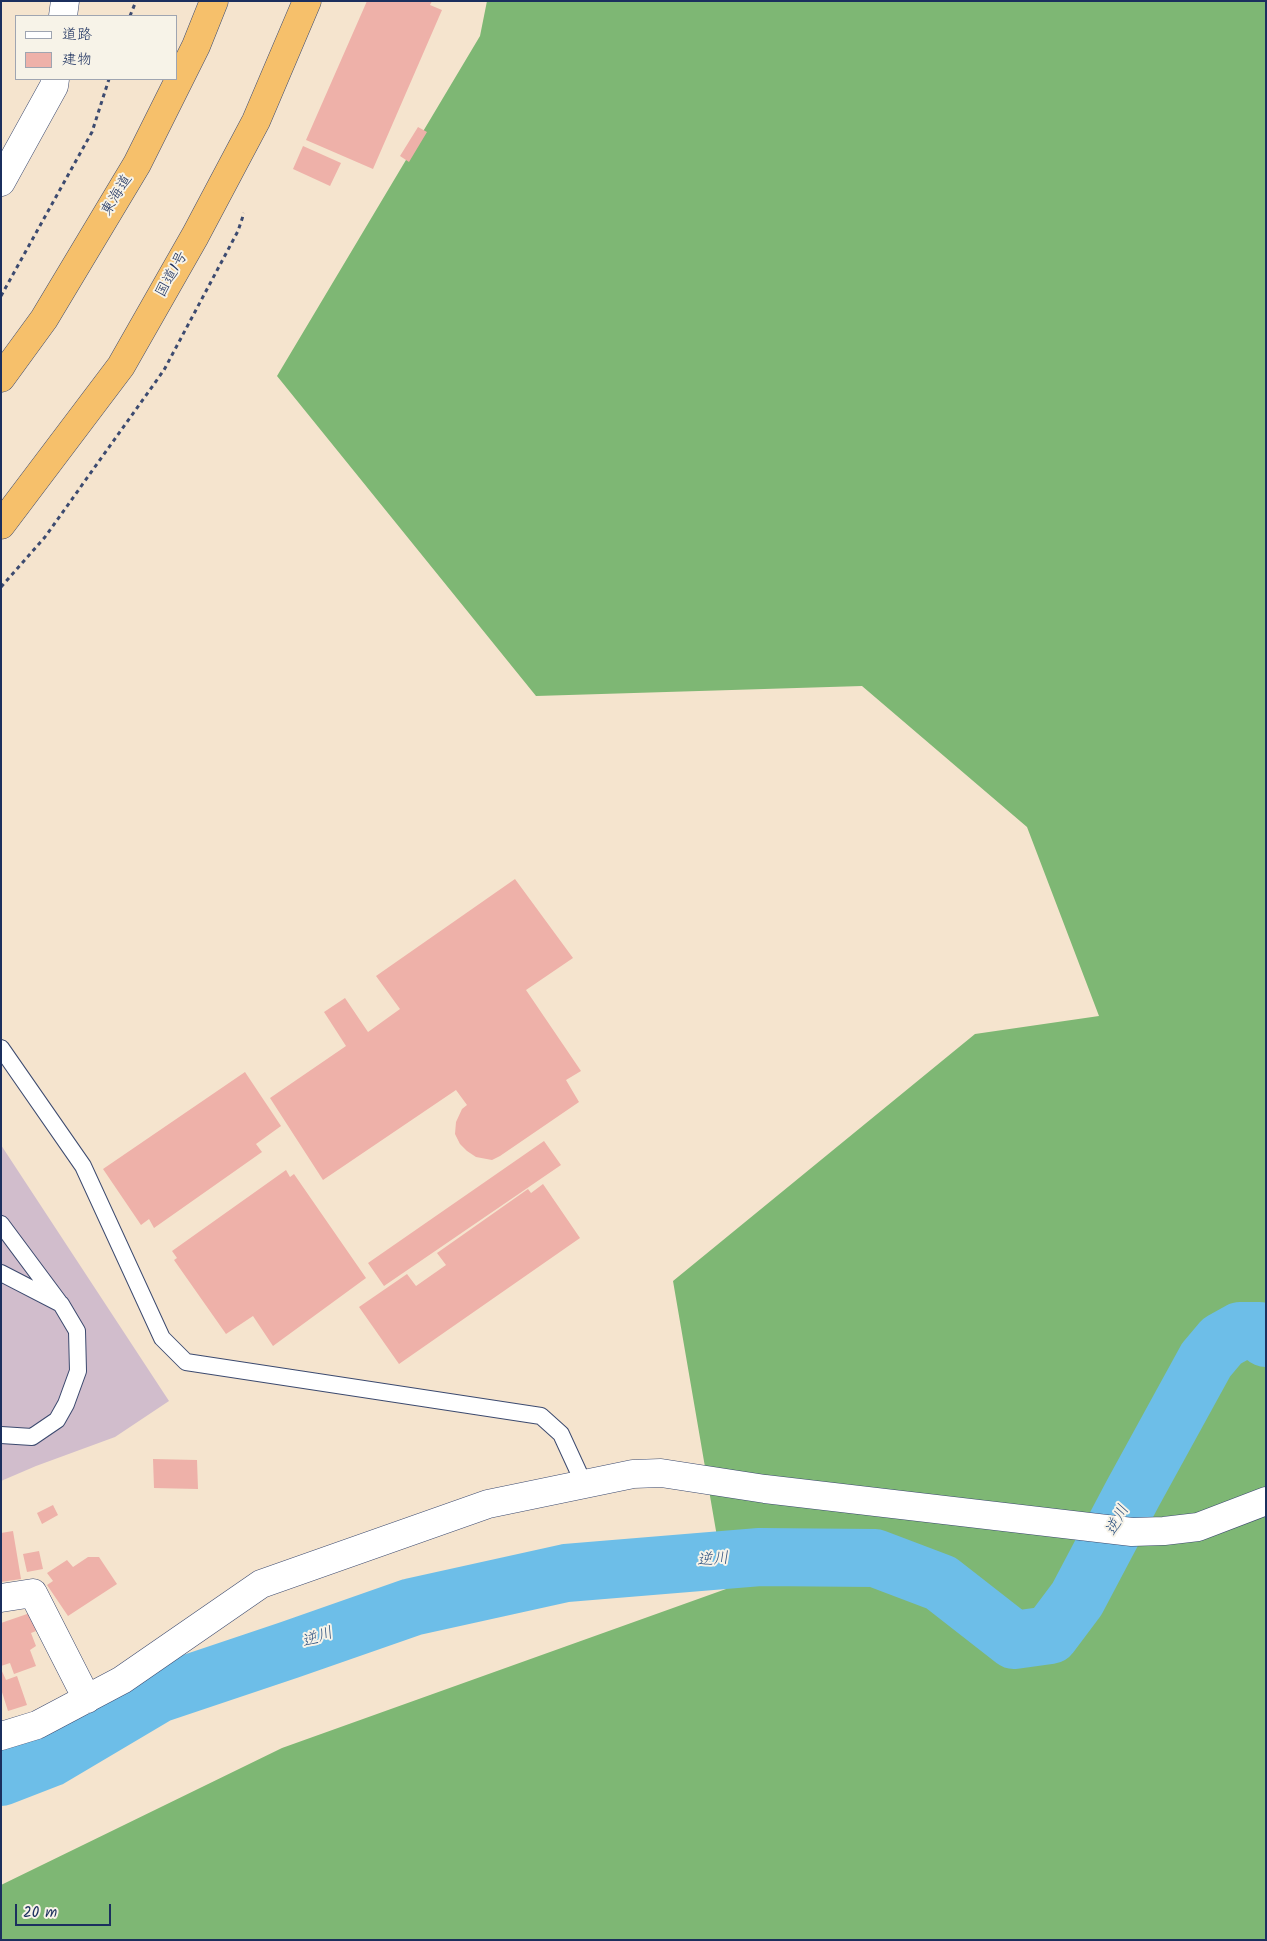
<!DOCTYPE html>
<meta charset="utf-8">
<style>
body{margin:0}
#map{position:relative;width:1267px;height:1941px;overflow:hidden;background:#f5e4ce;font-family:Kalam,"Klee One",sans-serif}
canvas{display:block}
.frame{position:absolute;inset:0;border:2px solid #1b2f5e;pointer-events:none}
.legend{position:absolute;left:15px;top:15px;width:162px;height:65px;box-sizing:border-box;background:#f7f3e8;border:1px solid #9fa5b1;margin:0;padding:6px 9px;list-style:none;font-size:15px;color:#1b2f5e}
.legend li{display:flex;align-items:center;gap:10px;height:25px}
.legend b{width:25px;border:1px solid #9fa5b1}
.scale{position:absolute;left:15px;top:1904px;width:96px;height:22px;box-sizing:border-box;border:2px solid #1b2f5e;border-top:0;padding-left:6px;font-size:15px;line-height:18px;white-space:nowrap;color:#1b2f5e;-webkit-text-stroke:4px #f7f3e8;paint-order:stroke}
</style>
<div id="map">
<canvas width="1267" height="1941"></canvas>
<div class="frame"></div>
<ul class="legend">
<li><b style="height:6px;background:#fff"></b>道路</li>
<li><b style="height:14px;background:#eeb1a9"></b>建物</li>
</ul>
<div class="scale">20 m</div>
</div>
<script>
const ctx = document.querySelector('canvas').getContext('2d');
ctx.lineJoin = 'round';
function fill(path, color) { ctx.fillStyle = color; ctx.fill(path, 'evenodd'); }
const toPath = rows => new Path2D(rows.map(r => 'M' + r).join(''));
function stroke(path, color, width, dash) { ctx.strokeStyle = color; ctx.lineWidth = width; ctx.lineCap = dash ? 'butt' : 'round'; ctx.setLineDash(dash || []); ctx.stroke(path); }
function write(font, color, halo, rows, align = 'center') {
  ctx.font = font + ' Kalam,"Klee One",sans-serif'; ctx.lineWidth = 4; ctx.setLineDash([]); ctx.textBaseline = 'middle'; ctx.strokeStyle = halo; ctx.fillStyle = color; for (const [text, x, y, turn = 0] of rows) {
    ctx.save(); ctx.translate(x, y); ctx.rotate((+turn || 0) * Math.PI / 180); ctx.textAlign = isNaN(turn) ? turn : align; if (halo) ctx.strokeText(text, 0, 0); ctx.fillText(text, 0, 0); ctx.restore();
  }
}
const industrial = toPath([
 [1,1145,169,1401,115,1437,36,1466,1,1481]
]);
const forest = toPath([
 [487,1,1266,1,1266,1940,1,1940,1,1885,282,1748,726,1589,673,1281,975,1034,1099,1016,1027,827,862,686,536,696,277,376,480,36]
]);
const river = toPath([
 [1,1777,50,1758,158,1694,289,1650,412,1607,566,1573,760,1557,875,1558,941,1583,1014,1640,1050,1635,1077,1599,1133,1493,1206,1360,1222,1341,1240,1331,1259,1331,1266,1338]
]);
const building = toPath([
 [367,1,432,1,430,5,442,10,373,169,306,140],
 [418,127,427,132,409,162,400,156],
 [303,146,341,163,330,186,293,169],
 [515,879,573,958,526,990,581,1071,566,1080,579,1102,500,1156,492,1160,476,1157,467,1151,460,1144,455,1134,456,1122,462,1109,467,1105,456,1090,323,1180,270,1098,346,1046,324,1012,345,998,368,1032,400,1009,376,976],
 [245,1072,281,1126,256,1144,262,1152,154,1228,149,1219,141,1225,103,1169],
 [544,1141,561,1165,384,1286,368,1263],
 [286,1170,290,1177,294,1174,366,1278,273,1346,253,1316,226,1334,174,1260,177,1258,172,1251],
 [543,1184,580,1238,399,1364,359,1307,407,1274,416,1286,446,1265,437,1253,528,1189,531,1193],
 [153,1459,197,1460,198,1489,154,1488],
 [53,1505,58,1515,42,1524,37,1513],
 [13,1531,21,1579,1,1582,1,1533],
 [39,1551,43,1569,27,1572,23,1554],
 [88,1557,99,1557,117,1584,68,1616,47,1585,53,1581,47,1573,67,1560,73,1567],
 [30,1613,36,1631,31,1633,36,1646,30,1650,36,1666,14,1674,10,1663,1,1666,1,1623],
 [1,1669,6,1680,17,1676,27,1705,8,1711,1,1689]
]);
const path = toPath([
 [130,16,136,1],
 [1,296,92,132,109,79],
 [1,587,45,537,164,370,238,231,244,213]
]);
const lane = toPath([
 [1,1048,83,1166,162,1338,186,1362,541,1416,561,1434,584,1484],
 [1,1224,59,1302],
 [1,1273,61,1304,77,1331,78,1371,66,1404,57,1420,32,1437,1,1435]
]);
const street = toPath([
 [63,16,65,1],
 [1,182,54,86,55,79],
 [1,1598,33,1593,87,1699],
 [1,1736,37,1725,122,1680,261,1584,488,1504,633,1474,661,1473,765,1489,1132,1532,1164,1531,1198,1527,1266,1501]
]);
const highway = toPath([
 [1,378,44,319,137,164,196,46,214,1],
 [1,525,121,366,195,236,256,121,307,1]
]);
const streetNames = [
 ["東海道",118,196,-59],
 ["国道1号",173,275,-61]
];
const waterNames = [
 ["逆川",1119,1521,-62],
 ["逆川",713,1561,-5],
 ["逆川",318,1639,-19]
];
fill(industrial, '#d1bdcc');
fill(forest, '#7eb774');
stroke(river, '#6dbee8', 58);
fill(building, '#eeb1a9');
stroke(lane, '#3c4a6f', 18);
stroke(street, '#3c4a6f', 29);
stroke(highway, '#3c4a6f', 29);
stroke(path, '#3c4a6f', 3, [4, 4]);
stroke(lane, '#fff', 16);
stroke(street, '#fff', 28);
stroke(highway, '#f6c06b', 28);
write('15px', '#1b2f5e', '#f7f3e8', streetNames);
write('italic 16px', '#305380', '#f7f3e8', waterNames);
</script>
